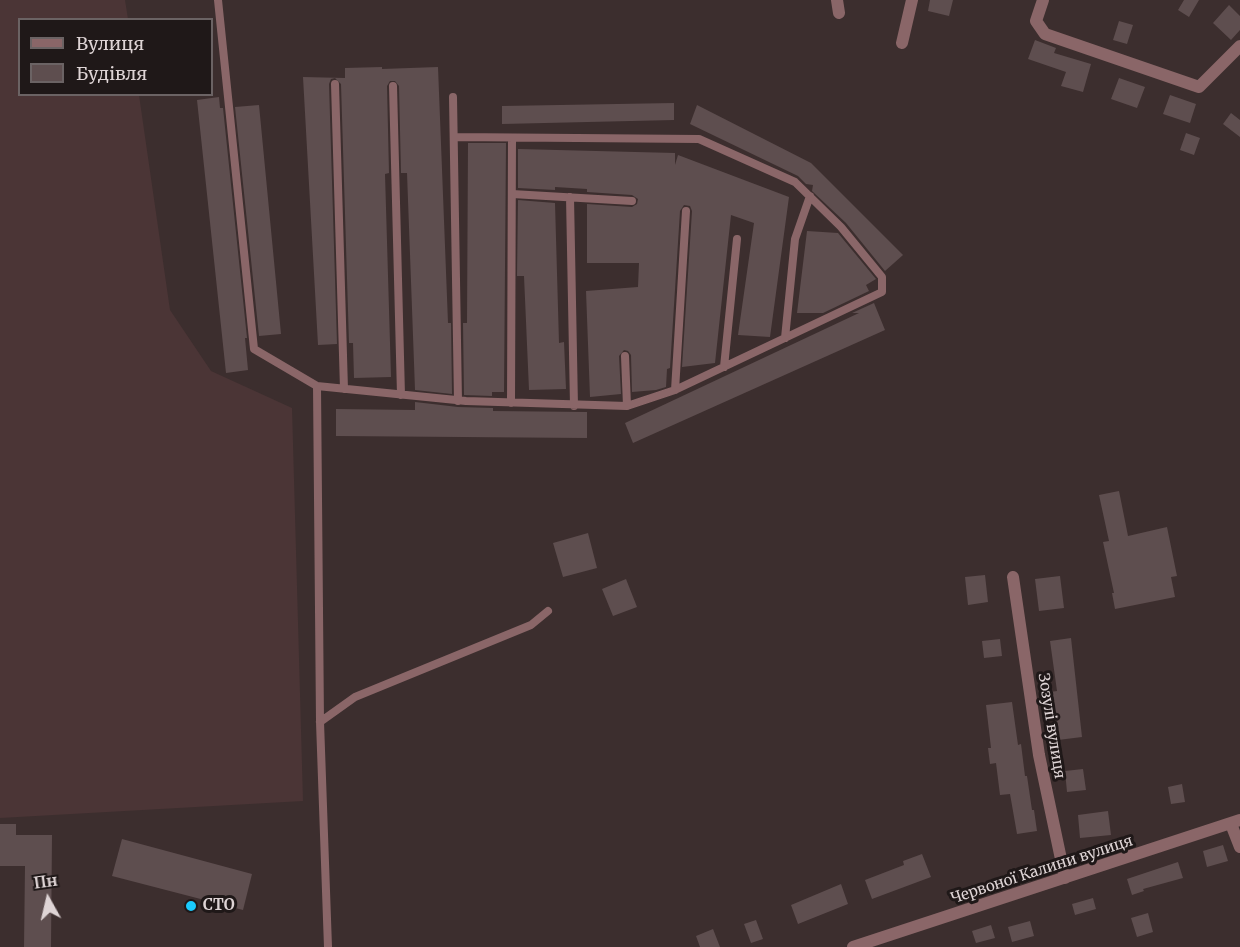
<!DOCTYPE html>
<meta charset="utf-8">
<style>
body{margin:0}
#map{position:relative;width:1240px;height:947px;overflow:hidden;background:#3c2e2e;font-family:Merriweather,serif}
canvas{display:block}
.legend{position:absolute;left:18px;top:18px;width:195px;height:78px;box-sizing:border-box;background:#1f1818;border:2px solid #6b6364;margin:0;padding:8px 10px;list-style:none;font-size:18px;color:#ded4d5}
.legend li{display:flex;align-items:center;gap:12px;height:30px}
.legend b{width:30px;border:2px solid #6b6364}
.north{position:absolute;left:18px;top:869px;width:60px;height:60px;-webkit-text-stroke:4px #1f1818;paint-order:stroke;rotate:352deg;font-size:16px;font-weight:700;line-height:24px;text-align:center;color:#ded4d5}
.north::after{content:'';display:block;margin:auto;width:21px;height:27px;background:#ded4d5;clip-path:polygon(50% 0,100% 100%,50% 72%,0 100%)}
</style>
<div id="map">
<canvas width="1240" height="947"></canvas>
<ul class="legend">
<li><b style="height:8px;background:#8a6668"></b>Вулиця</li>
<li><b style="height:16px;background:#5e4e4f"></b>Будівля</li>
</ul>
<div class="north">Пн</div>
</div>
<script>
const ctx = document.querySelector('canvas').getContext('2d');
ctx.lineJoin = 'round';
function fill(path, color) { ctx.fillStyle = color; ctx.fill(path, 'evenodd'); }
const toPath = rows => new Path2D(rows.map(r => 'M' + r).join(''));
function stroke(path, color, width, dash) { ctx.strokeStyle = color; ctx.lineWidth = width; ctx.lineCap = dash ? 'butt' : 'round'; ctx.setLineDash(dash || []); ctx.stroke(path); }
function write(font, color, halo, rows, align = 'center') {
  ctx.font = font + ' Merriweather,serif'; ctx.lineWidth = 6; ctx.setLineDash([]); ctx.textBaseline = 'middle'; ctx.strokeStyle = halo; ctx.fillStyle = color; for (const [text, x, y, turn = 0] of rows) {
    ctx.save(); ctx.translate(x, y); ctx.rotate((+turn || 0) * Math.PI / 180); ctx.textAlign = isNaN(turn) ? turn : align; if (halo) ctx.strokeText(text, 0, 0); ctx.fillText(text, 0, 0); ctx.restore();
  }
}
const built = toPath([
 [0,0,125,0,128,19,20,20,20,94,139,95,170,310,211,371,292,408,303,801,0,818]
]);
const building = toPath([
 [930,0,953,0,949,16,928,11],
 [1184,0,1199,0,1189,17,1178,10],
 [1229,5,1240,16,1240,30,1231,40,1213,23],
 [1119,21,1133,25,1127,44,1113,40],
 [1035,40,1056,48,1054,53,1091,64,1083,92,1061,86,1066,72,1028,59],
 [382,67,382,69,438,67,448,323,451,323,452,394,415,390,407,173,401,173,399,86,395,81,390,81,387,86,389,173,385,174,391,377,354,378,353,343,349,343,341,84,335,78,331,79,329,84,337,344,318,345,303,77,345,78,345,68],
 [1119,78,1145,87,1137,108,1111,99],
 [1170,95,1196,104,1190,123,1163,114],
 [219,97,220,108,223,108,247,338,245,338,248,370,226,373,197,100],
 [674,103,674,120,502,124,502,106],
 [259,105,281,334,259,336,235,107],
 [697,105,811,163,903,255,885,271,846,223,812,191,813,185,806,184,798,176,690,124],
 [1231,113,1240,120,1240,137,1223,124],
 [1186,133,1200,138,1194,155,1180,150],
 [468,143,506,143,504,392,492,392,492,396,464,395,463,323,467,323],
 [518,149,675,153,675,165,678,155,789,197,770,337,738,335,754,223,731,215,715,363,682,367,692,211,690,206,684,205,680,211,670,368,667,369,666,387,656,390,632,392,631,355,628,351,624,350,619,356,621,394,590,397,586,291,638,287,639,263,587,263,587,204,632,207,637,204,638,199,632,195,587,192,587,189,555,187,555,190,518,188],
 [518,200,555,203,559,343,564,342,566,389,529,390,524,276,517,276],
 [807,231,838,233,876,279,866,285,869,291,823,313,797,313],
 [874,303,885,330,633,443,625,423,859,313,852,313],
 [415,402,458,407,493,408,493,411,587,412,587,438,336,436,336,409,415,410],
 [1119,491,1128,536,1167,527,1177,576,1171,577,1175,597,1115,609,1112,593,1114,593,1103,542,1109,541,1099,495],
 [588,533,597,568,563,577,553,543],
 [985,575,988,602,968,605,965,577],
 [1060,576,1064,608,1039,611,1035,579],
 [626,579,637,607,613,616,602,589],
 [1071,638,1082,737,1058,740,1050,692,1057,691,1050,641],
 [1000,639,1002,656,984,658,982,641],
 [1012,702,1018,745,1021,744,1025,776,1027,776,1032,810,1034,810,1037,831,1017,834,1010,794,1000,795,996,763,990,764,988,748,991,748,986,705],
 [1083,769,1086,790,1067,792,1065,771],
 [1182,784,1185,802,1171,804,1168,787],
 [1108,811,1111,835,1080,838,1078,815],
 [0,824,16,824,16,835,52,835,51,947,24,947,25,866,0,866],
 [122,839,252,874,243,910,112,876],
 [1223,845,1228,861,1207,867,1203,851],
 [922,854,931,877,872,899,865,880,904,865,903,861],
 [1178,862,1183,878,1143,889,1144,891,1132,895,1127,879],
 [841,884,848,904,798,924,791,905],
 [1093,898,1096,909,1075,915,1072,904],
 [1148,913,1153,932,1137,937,1131,918],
 [756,920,763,939,751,943,744,924],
 [1030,921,1034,936,1012,942,1008,927],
 [991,925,995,938,976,943,972,931],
 [713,929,720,947,700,947,696,936]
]);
const service = toPath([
 [218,0,254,349,317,386,320,722,328,947],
 [335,84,344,389],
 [393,86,401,395],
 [453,97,458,401],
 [512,194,632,201],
 [570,197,574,406],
 [785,338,795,239,810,196],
 [625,356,627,406],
 [724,367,737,239],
 [317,386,466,401,627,406,675,390,882,292,882,277,841,227,795,182,699,139,454,137],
 [675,390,686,211],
 [511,403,512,138],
 [320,722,355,697,531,625,548,611]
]);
const minor = toPath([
 [837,0,839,13],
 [1043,0,1036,21,1045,34,1199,87,1240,46],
 [902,43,912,0],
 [1013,577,1039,755,1065,878],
 [1231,824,1240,847],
 [853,947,1240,820]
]);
const markers = [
 [191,906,6,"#1acafc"]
];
const streetNames = [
 ["Зозулі вулиця",1051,726,81],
 ["Червоної Калини вулиця",1042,870,-18]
];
const poiNames = [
 ["СТО",203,906]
];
fill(built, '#4b3536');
fill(building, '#5e4e4f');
stroke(service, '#8a6668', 8);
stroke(minor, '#8a6668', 12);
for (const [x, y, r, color] of markers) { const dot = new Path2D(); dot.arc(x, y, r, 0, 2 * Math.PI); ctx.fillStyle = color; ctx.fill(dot); stroke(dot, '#1f1818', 2); }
write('15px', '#ded4d5', '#1f1818', streetNames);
write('bold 15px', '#ded4d5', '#1f1818', poiNames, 'left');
</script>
